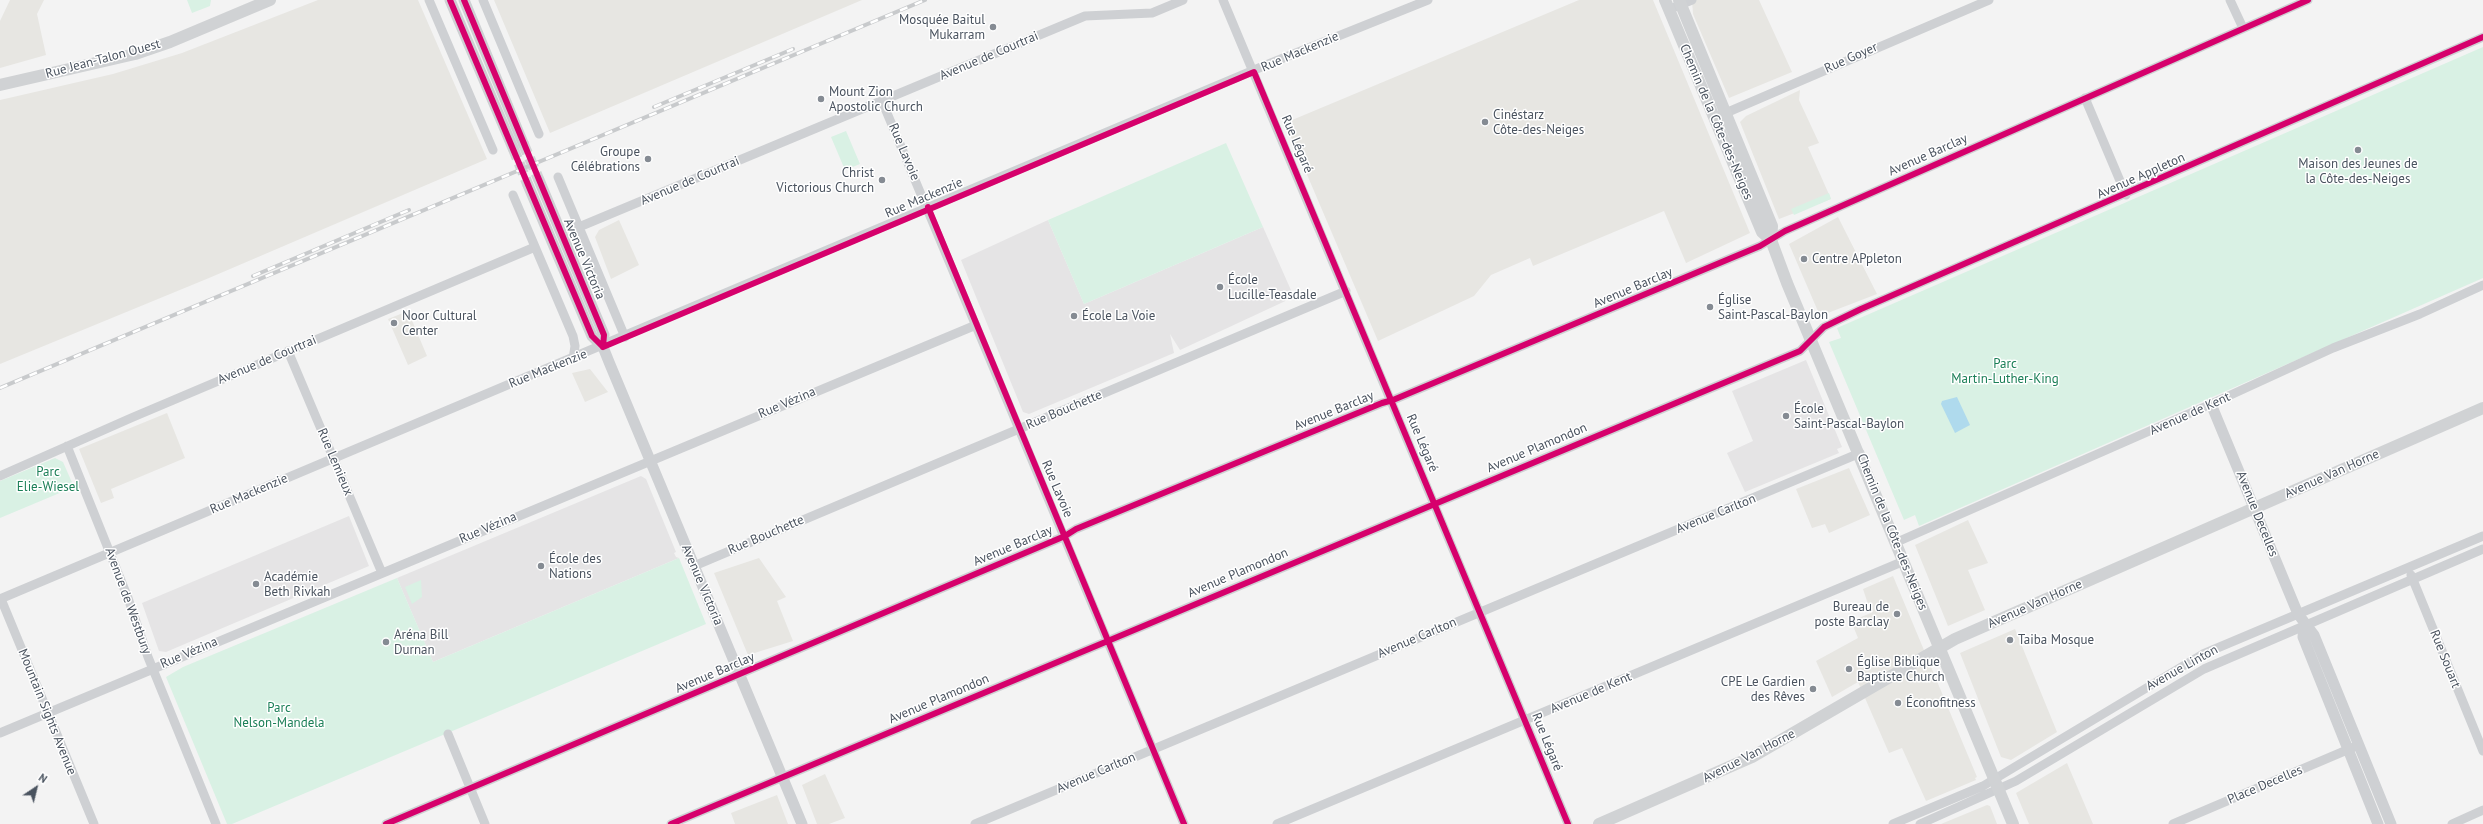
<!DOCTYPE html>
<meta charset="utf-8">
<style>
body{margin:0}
#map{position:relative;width:2483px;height:824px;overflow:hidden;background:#f3f3f3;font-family:"PT Sans",sans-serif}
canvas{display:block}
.north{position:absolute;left:16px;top:768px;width:40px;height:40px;-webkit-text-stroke:3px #fff;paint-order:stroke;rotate:35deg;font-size:11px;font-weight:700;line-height:16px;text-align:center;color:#4a535f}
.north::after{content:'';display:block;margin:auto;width:14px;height:18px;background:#4a535f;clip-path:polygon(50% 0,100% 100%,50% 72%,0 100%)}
</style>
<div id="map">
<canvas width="2483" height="824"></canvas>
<div class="north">N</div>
</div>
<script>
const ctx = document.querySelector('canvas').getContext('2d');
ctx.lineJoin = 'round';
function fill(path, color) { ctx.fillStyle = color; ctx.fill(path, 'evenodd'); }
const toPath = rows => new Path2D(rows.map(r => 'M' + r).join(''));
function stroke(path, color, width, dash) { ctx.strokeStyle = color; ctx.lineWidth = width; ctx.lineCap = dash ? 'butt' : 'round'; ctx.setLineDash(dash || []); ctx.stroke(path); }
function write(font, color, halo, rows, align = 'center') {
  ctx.font = font + ' "PT Sans",sans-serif'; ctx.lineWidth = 3; ctx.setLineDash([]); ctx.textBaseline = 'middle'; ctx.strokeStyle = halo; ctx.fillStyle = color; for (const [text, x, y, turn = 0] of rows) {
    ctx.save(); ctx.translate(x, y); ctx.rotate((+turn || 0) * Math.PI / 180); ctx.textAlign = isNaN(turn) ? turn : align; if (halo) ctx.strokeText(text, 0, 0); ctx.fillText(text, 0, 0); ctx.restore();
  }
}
const commercial = toPath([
 [10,0,44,0,37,14,46,55,0,68,0,21],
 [318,0,418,0,487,159,209,278,0,364,0,100,113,74,182,53],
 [494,0,862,0,550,133],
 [1579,0,1653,0,1750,233,1686,263,1664,211,1533,266,1530,258,1491,275,1474,296,1378,341,1285,123],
 [1692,0,1759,0,1792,72,1729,98,1693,14],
 [1800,90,1799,100,1819,143,1808,147,1831,199,1779,219,1740,122,1746,116],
 [1838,217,1877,294,1820,316,1789,244],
 [619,220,639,265,611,279,595,237,599,230],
 [408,311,427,356,408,365,388,319],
 [590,369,608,392,585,402,572,373],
 [167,413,185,458,111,489,114,498,101,503,79,449],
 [1849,468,1870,515,1829,533,1825,524,1812,528,1796,489],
 [1968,520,1988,563,1968,570,1985,610,1948,626,1915,545],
 [759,558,786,597,777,601,793,641,748,655,714,573],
 [1893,576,1977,777,1975,778,1976,780,1926,801,1902,748,1889,753,1858,682,1832,697,1816,661,1858,638,1851,621,1871,613,1863,589],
 [2015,629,2057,732,2011,760,2001,757,1960,653],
 [2067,763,2093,824,2029,824,2016,793],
 [825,774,845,818,829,824,817,824,802,785],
 [777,795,788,824,735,824,731,813],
 [1987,805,1990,806,1997,824,1941,824]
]);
const education = toPath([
 [1048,220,1084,304,1263,227,1294,297,1180,350,1170,334,1174,353,1029,414,1023,412,961,260],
 [1806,360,1842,447,1837,449,1839,453,1745,492,1727,453,1753,441,1732,391],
 [641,476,646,479,676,552,674,553,676,557,679,558,433,662,397,578],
 [349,516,369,566,166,652,159,651,142,603]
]);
const green = toPath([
 [187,0,211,0,210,6,192,13],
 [2483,47,2483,278,1919,526,1915,515,1904,520,1829,342,1841,338,1837,328],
 [846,131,860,164,845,170,831,137],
 [1226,143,1263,227,1084,304,1048,220],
 [1829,193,1831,199,1794,215,1791,209],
 [55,458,63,462,74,487,0,518,0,481],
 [679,558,706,624,232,824,227,824,166,677,183,667,397,578,433,662],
 [421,580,422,597,412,604,405,587]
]);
const water = toPath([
 [1957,397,1970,425,1955,433,1941,404,1942,401]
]);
const tertiaryTunnel = toPath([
 [523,143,539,180],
 [513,148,528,185]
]);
const minor = toPath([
 [429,0,493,150],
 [483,0,539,134],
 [1223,0,1568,824],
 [2230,0,2243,28],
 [1675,7,1692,0],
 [2085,98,2126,195],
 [882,101,1184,824],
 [1714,118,1989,0],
 [558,177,625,337],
 [513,195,573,336,575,346,573,359],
 [579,227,1085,16,1152,13,1183,0],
 [288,351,382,573],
 [67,446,128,598,148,657,216,824],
 [0,476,131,418,535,247],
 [1897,542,2211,404,2333,348,2420,314,2483,285],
 [694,566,1346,291],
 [2411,575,2483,751],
 [0,599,1266,65,1428,0],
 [1,599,94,824],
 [0,733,976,325],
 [448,734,485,824],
 [386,824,1065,536,1076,529,1382,403,1393,400,1760,246,1785,231,2308,0],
 [671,824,1800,351,1824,327,1861,309,2483,37],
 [975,824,1860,453],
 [1277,824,1904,561],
 [1893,824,1983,786,2203,654,2483,536],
 [1920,824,2016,781,2204,669,2483,549],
 [2173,824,2354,747],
 [2452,824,2483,810]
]);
const tertiary = toPath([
 [450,0,513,148],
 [464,0,523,143],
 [539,180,604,335,603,347],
 [528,185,592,336,603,347,609,362,802,824],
 [2211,404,2298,614,2314,635,2391,824],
 [2304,624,2303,637,2378,824]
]);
const secondary = toPath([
 [1665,0,1762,232,1771,240],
 [1679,0,1772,226,1771,240,1787,283,2013,824],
 [0,85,135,54,170,42,270,0],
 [1599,824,1752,757,1955,639,2483,408]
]);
const rail = toPath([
 [654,107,793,49],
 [253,276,409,210],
 [0,388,925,0]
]);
const cycleway = toPath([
 [450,0,592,336,603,347],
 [464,0,604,335,603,347],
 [928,207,1184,824],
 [603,347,1254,72,1568,824],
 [386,824,1065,536,1076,529,1382,403,1393,400,1760,246,1785,231,2308,0],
 [671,824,1800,351,1824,327,1861,309,2483,37]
]);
const markers = [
 [993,27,4,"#858b93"],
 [821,99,4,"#858b93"],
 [1485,122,4,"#858b93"],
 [2358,150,4,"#858b93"],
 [648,159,4,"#858b93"],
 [882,180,4,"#858b93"],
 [1804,259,4,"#858b93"],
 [1220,287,4,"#858b93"],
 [1710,307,4,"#858b93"],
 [1074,316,4,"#858b93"],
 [394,323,4,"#858b93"],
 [1786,416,4,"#858b93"],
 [541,566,4,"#858b93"],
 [256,584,4,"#858b93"],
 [1897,614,4,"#858b93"],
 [2010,640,4,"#858b93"],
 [386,642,4,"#858b93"],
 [1849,669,4,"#858b93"],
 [1813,689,4,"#858b93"],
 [1898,703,4,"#858b93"]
];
const poiNames = [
 ["Mosquée Baitul",985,20,"right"],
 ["Mukarram",985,35,"right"],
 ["Mount Zion",829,92],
 ["Apostolic Church",829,107],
 ["Cinéstarz",1493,115],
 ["Côte-des-Neiges",1493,130],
 ["Groupe",640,152,"right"],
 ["Célébrations",640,167,"right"],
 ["Maison des Jeunes de",2358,164,"center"],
 ["la Côte-des-Neiges",2358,179,"center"],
 ["Christ",874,173,"right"],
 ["Victorious Church",874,188,"right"],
 ["Centre APpleton",1812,259],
 ["École",1228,280],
 ["Lucille-Teasdale",1228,295],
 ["Église",1718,300],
 ["Saint-Pascal-Baylon",1718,315],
 ["Noor Cultural",402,316],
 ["Center",402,331],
 ["École La Voie",1082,316],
 ["École",1794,409],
 ["Saint-Pascal-Baylon",1794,424],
 ["École des",549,559],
 ["Nations",549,574],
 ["Académie",264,577],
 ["Beth Rivkah",264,592],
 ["Bureau de",1889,607,"right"],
 ["poste Barclay",1889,622,"right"],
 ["Aréna Bill",394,635],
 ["Durnan",394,650],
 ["Taiba Mosque",2018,640],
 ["Église Biblique",1857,662],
 ["Baptiste Church",1857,677],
 ["CPE Le Gardien",1805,682,"right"],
 ["des Rêves",1805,697,"right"],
 ["Éconofitness",1906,703]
];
const streetNames = [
 ["Rue Mackenzie",1300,52,-23],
 ["Avenue de Courtrai",989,56,-23],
 ["Rue Goyer",1851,58,-24],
 ["Rue Jean-Talon Ouest",103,59,-15],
 ["Chemin de la Côte-des-Neiges",1716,122,67],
 ["Rue Légaré",1297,144,67],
 ["Rue Lavoie",904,152,67],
 ["Avenue Barclay",1928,155,-24],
 ["Avenue Appleton",2141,176,-24],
 ["Avenue de Courtrai",690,181,-23],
 ["Rue Mackenzie",924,198,-23],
 ["Avenue Victoria",584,259,67],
 ["Avenue Barclay",1633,288,-23],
 ["Avenue de Courtrai",267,360,-23],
 ["Rue Mackenzie",548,369,-22],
 ["Rue Vézina",787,403,-23],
 ["Rue Bouchette",1064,410,-23],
 ["Avenue Barclay",1334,411,-22],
 ["Avenue de Kent",2190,414,-24],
 ["Rue Légaré",1422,443,67],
 ["Avenue Plamondon",1537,448,-23],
 ["Rue Lemieux",335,462,67],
 ["Avenue Van Horne",2332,474,-24],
 ["Rue Lavoie",1057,489,67],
 ["Rue Mackenzie",249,494,-23],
 ["Avenue Carlton",1716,514,-22],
 ["Avenue Decelles",2257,514,68],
 ["Rue Vézina",488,528,-23],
 ["Chemin de la Côte-des-Neiges",1892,532,68],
 ["Rue Bouchette",766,535,-23],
 ["Avenue Barclay",1013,546,-23],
 ["Avenue Plamondon",1238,573,-23],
 ["Avenue Victoria",702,585,67],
 ["Avenue de Westbury",128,601,70],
 ["Avenue Van Horne",2035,604,-24],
 ["Avenue Carlton",1417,638,-23],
 ["Rue Vézina",189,653,-23],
 ["Rue Souart",2445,659,68],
 ["Avenue Linton",2182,668,-29],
 ["Avenue Barclay",715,673,-23],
 ["Avenue de Kent",1591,693,-23],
 ["Avenue Plamondon",939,699,-23],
 ["Mountain Sights Avenue",47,712,68],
 ["Rue Légaré",1547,742,68],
 ["Avenue Van Horne",1749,756,-27],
 ["Avenue Carlton",1096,773,-23],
 ["Place Decelles",2265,785,-23]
];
const parkNames = [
 ["Parc",2005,364],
 ["Martin-Luther-King",2005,379],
 ["Parc",48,472],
 ["Elie-Wiesel",48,487],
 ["Parc",279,708],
 ["Nelson-Mandela",279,723]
];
fill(commercial, '#e7e6e2');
fill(education, '#e5e4e5');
fill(green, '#d9f1e4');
fill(water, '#afdaed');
stroke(tertiaryTunnel, '#d1d3d5', 11, [11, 5.5]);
stroke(minor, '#ced0d3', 9);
stroke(tertiary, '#ced0d3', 11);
stroke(secondary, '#d0d2d4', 12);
stroke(rail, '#c8cacc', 4);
stroke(rail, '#fff', 2.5, [8]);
stroke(cycleway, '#d6006c', 6);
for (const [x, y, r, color] of markers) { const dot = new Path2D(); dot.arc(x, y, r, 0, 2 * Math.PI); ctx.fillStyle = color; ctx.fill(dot); stroke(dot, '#fff', 1.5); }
write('13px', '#4a535f', '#fff', poiNames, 'left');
write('13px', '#4a535f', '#fff', streetNames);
write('13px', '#1b7f57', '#fff', parkNames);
</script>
